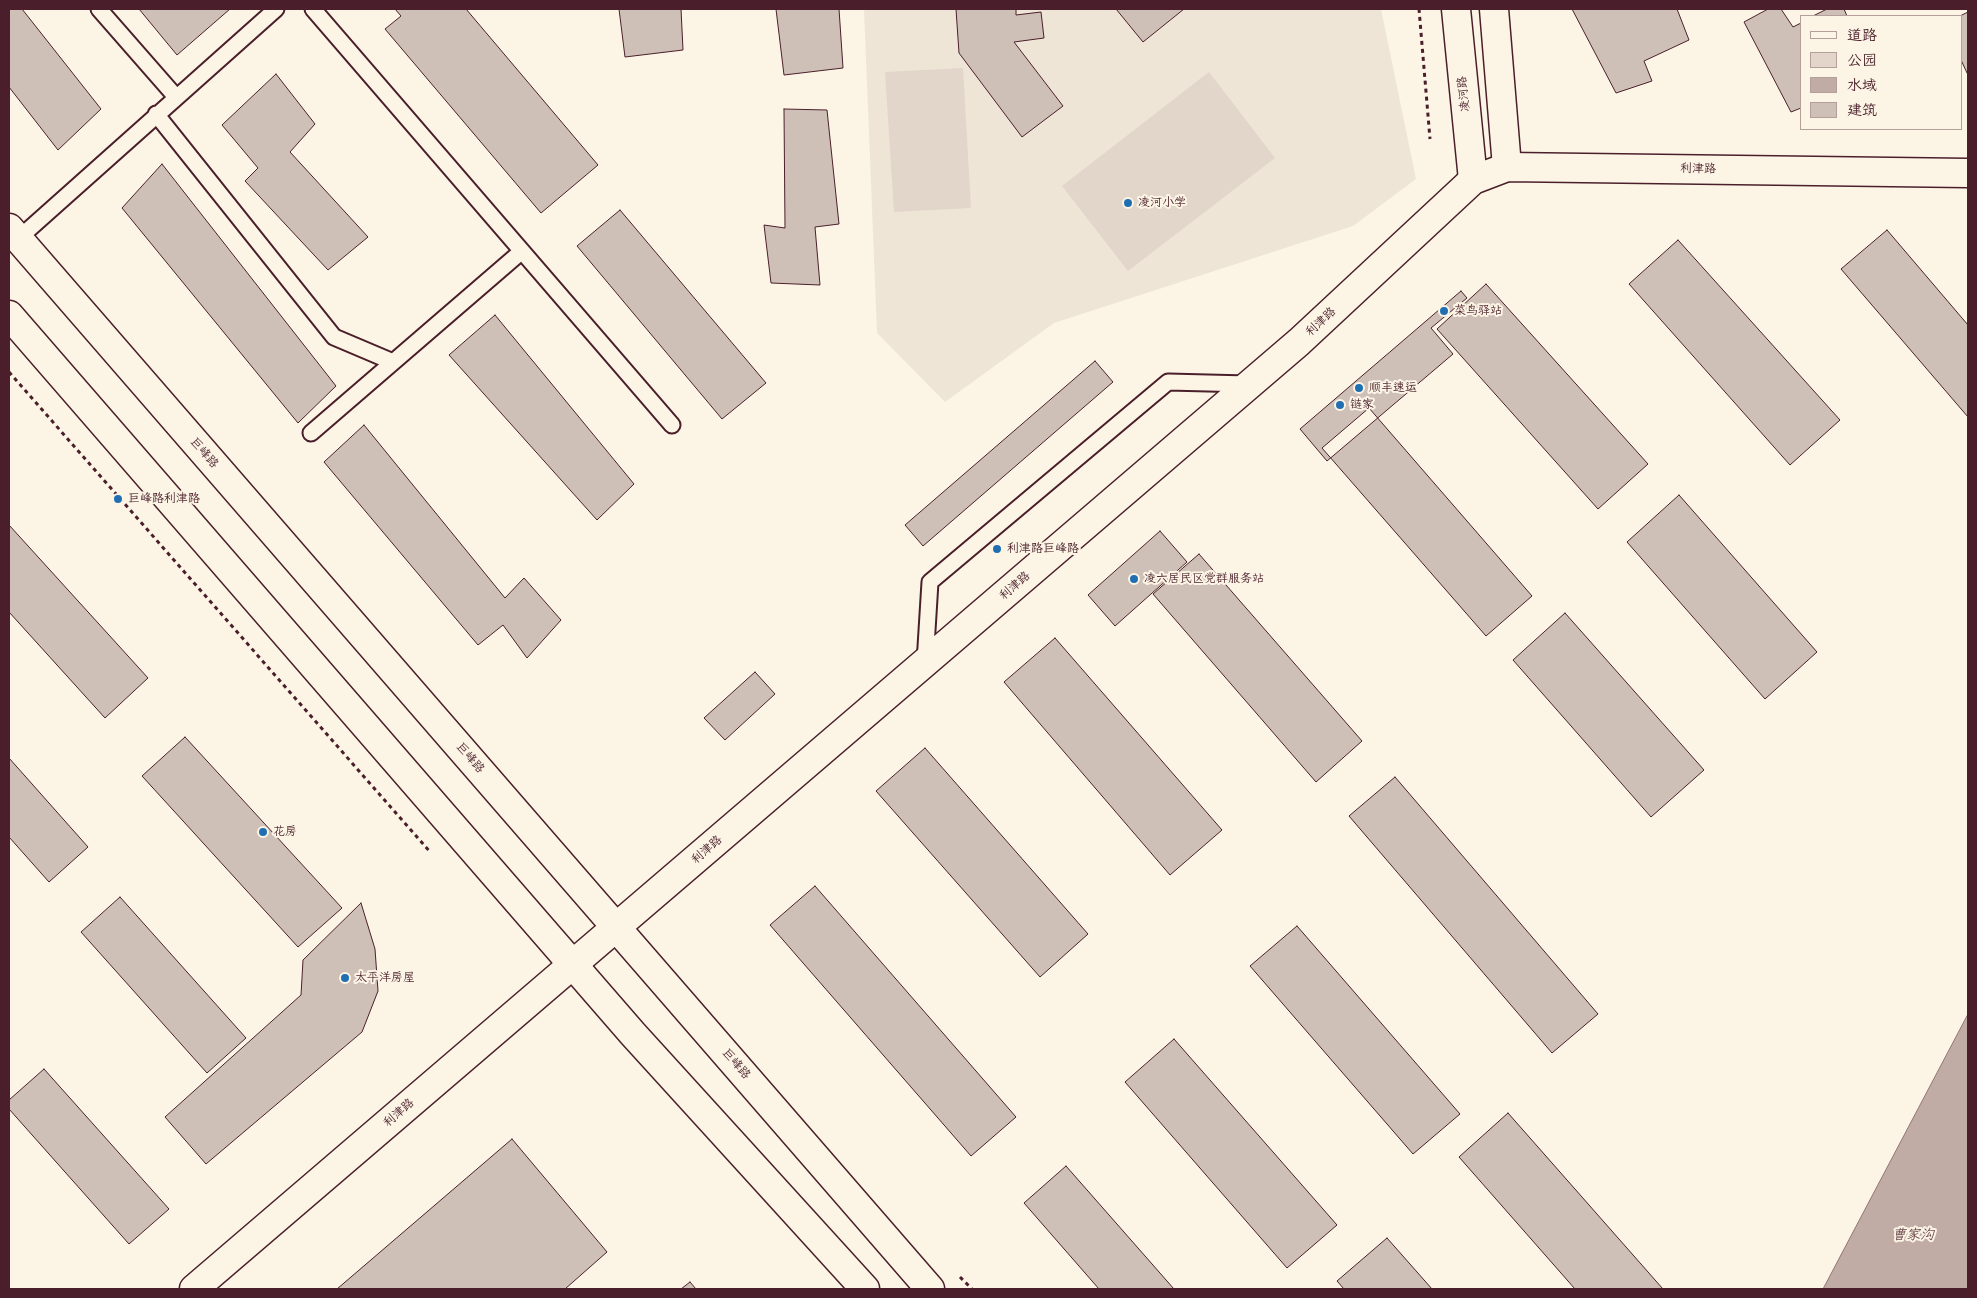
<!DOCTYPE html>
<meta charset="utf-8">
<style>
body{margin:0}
#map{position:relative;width:1977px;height:1298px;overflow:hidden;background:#fcf5e5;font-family:"Shantell Sans","LXGW WenKai TC",sans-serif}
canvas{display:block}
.frame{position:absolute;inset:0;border:10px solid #4a1f2b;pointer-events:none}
.legend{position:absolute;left:1800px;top:15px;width:162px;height:115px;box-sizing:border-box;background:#fcf5e5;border:1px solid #b59f9b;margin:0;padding:6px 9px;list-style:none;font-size:15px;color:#4a1f2b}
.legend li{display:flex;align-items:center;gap:10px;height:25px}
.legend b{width:25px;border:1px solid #b59f9b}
</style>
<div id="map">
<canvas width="1977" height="1298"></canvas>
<div class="frame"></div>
<ul class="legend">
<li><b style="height:6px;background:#fcf5e5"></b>道路</li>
<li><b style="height:14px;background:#e2d5ca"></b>公园</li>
<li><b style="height:14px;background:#c0aca5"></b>水域</li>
<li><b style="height:14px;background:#cfc0b7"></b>建筑</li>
</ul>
</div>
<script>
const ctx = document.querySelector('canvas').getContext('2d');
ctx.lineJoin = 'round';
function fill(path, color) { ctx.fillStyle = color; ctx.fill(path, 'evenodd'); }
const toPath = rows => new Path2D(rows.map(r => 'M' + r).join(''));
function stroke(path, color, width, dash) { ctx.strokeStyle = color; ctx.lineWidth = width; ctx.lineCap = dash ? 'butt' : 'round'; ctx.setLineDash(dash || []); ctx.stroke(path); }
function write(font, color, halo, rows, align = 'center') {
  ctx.font = font + ' "Shantell Sans","LXGW WenKai TC",sans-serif'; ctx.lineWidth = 4; ctx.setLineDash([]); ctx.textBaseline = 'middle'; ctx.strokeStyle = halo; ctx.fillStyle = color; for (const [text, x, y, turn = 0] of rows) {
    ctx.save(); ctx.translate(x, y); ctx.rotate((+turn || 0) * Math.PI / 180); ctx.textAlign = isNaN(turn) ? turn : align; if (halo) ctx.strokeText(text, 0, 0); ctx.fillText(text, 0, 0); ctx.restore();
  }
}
const built = toPath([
 [864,9,1381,9,1416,179,1353,226,1054,323,945,402,877,333]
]);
const green = toPath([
 [963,68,971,208,894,212,885,72],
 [1209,72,1275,158,1128,271,1062,186]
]);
const water = toPath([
 [1968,1014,1968,1289,1823,1289,1968,1014]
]);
const building = toPath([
 [9,9,22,9,101,109,58,150,9,87,9,9],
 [139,9,230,9,177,55,139,9],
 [395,9,466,9,598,165,541,213,385,29,401,16,395,9],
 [619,9,681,9,683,50,625,57,619,9],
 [776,9,839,9,843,68,784,75,776,9],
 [956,9,1016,9,1016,15,1041,12,1044,38,1014,42,1063,106,1022,137,959,53,956,9],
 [1116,9,1184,9,1143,42,1116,9],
 [1572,9,1677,9,1689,40,1644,61,1652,81,1616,93,1572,9],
 [1768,9,1781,9,1793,27,1801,23,1801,108,1791,112,1744,22,1768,9],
 [1827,9,1844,9,1847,16,1813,16,1827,9],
 [1968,12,1968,75,1961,60,1960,16,1968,12],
 [276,74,315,124,290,152,368,237,328,270,245,181,258,168,222,125,276,74],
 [784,109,827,110,839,224,815,227,820,285,771,283,764,225,785,228,784,109],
 [162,164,336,386,298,423,122,208,162,164],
 [620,210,766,383,722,419,577,246,620,210],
 [1887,230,1968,325,1968,417,1841,269,1887,230],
 [1678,240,1840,420,1790,465,1629,284,1678,240],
 [1486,284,1648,464,1598,509,1437,329,1486,284],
 [1461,291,1467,298,1431,328,1453,354,1327,461,1300,429,1461,291],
 [495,315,634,484,597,520,449,355,495,315],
 [1095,361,1113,382,923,546,905,525,1095,361],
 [1369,408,1532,596,1486,636,1322,448,1369,408],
 [364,425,505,598,524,578,561,620,527,658,503,625,478,645,324,462,364,425],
 [1679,495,1817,652,1765,699,1627,542,1679,495],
 [9,525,148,678,105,718,9,612,9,525],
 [1160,531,1187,562,1115,626,1088,595,1160,531],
 [1199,554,1362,741,1316,782,1153,594,1199,554],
 [1565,613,1704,770,1651,817,1513,660,1565,613],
 [1055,638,1222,830,1170,875,1004,682,1055,638],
 [755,672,775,694,725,740,704,718,755,672],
 [185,737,342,908,298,947,142,776,185,737],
 [925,748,1088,934,1040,977,876,791,925,748],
 [9,758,88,847,49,882,9,837,9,758],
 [1395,777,1598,1014,1552,1053,1349,816,1395,777],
 [815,886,1016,1117,971,1156,770,925,815,886],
 [120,897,246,1038,207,1073,81,932,120,897],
 [361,903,375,949,378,991,362,1032,206,1164,165,1117,301,995,303,960,361,903],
 [1297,926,1460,1114,1413,1154,1250,966,1297,926],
 [1174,1039,1337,1225,1287,1268,1125,1082,1174,1039],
 [44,1069,169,1209,129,1244,9,1109,9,1100,44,1069],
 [1508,1113,1663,1289,1575,1289,1459,1157,1508,1113],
 [512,1139,607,1252,565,1289,337,1289,512,1139],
 [1066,1166,1174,1289,1099,1289,1024,1203,1066,1166],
 [1387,1238,1432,1289,1344,1289,1337,1281,1387,1238],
 [690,1282,696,1289,681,1289,690,1282]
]);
const path = toPath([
 [1419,9,1430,139],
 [9,372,431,853],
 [960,1277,972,1289]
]);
const service = toPath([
 [99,9,176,97],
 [313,9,672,425],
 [156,114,334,337,393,362],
 [18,239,276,9],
 [311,433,522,251],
 [925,663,930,582,1168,382,1248,384]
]);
const minor = toPath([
 [194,1289,1299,342,1473,180,1507,167,1968,173]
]);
const tertiary = toPath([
 [1456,9,1473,180],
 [1494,9,1507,167]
]);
const secondary = toPath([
 [9,228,930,1289],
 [9,315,633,1034,865,1289]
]);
const markers = [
 [1128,203,5,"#1f6fb2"],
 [1444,311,5,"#1f6fb2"],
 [1359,388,5,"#1f6fb2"],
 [1340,405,5,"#1f6fb2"],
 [118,499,5,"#1f6fb2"],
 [997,549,5,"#1f6fb2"],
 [1134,579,5,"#1f6fb2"],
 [263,832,5,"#1f6fb2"],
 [345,978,5,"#1f6fb2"]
];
const streetNames = [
 ["凌河路",1464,94,-96],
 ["利津路",1698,169,1],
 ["利津路",1321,322,-43],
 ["巨峰路",204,453,49],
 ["利津路",1015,586,-41],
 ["巨峰路",470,758,49],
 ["利津路",707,850,-41],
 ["巨峰路",736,1064,49],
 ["利津路",399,1113,-41]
];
const poiNames = [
 ["凌河小学",1138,203],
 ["菜鸟驿站",1454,311],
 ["顺丰速运",1369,388],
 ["链家",1350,405],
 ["巨峰路利津路",128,499],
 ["利津路巨峰路",1007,549],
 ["凌六居民区党群服务站",1144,579],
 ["花房",273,832],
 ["太平洋房屋",355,978]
];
const waterNames = [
 ["曹家沟",1913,1235]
];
fill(built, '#eee5d7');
fill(green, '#e2d5ca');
fill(water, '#c0aca5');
stroke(water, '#917474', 1);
fill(building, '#cfc0b7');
stroke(building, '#4a1f2b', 1);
stroke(service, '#4a1f2b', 19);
stroke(minor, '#4a1f2b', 31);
stroke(tertiary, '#4a1f2b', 31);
stroke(secondary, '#4a1f2b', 31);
stroke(path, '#4a1f2b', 3, [4, 4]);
stroke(service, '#fcf5e5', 15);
stroke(minor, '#fcf5e5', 28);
stroke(tertiary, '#fcf5e5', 28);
stroke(secondary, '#fcf5e5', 28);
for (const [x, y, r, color] of markers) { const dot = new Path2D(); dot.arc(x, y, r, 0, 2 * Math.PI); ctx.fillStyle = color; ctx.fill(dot); stroke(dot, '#fcf5e5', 2); }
write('12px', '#4a1f2b', '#fcf5e5', streetNames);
write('12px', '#4a1f2b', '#fcf5e5', poiNames, 'left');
write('italic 14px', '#6d4950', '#fcf5e5', waterNames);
</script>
